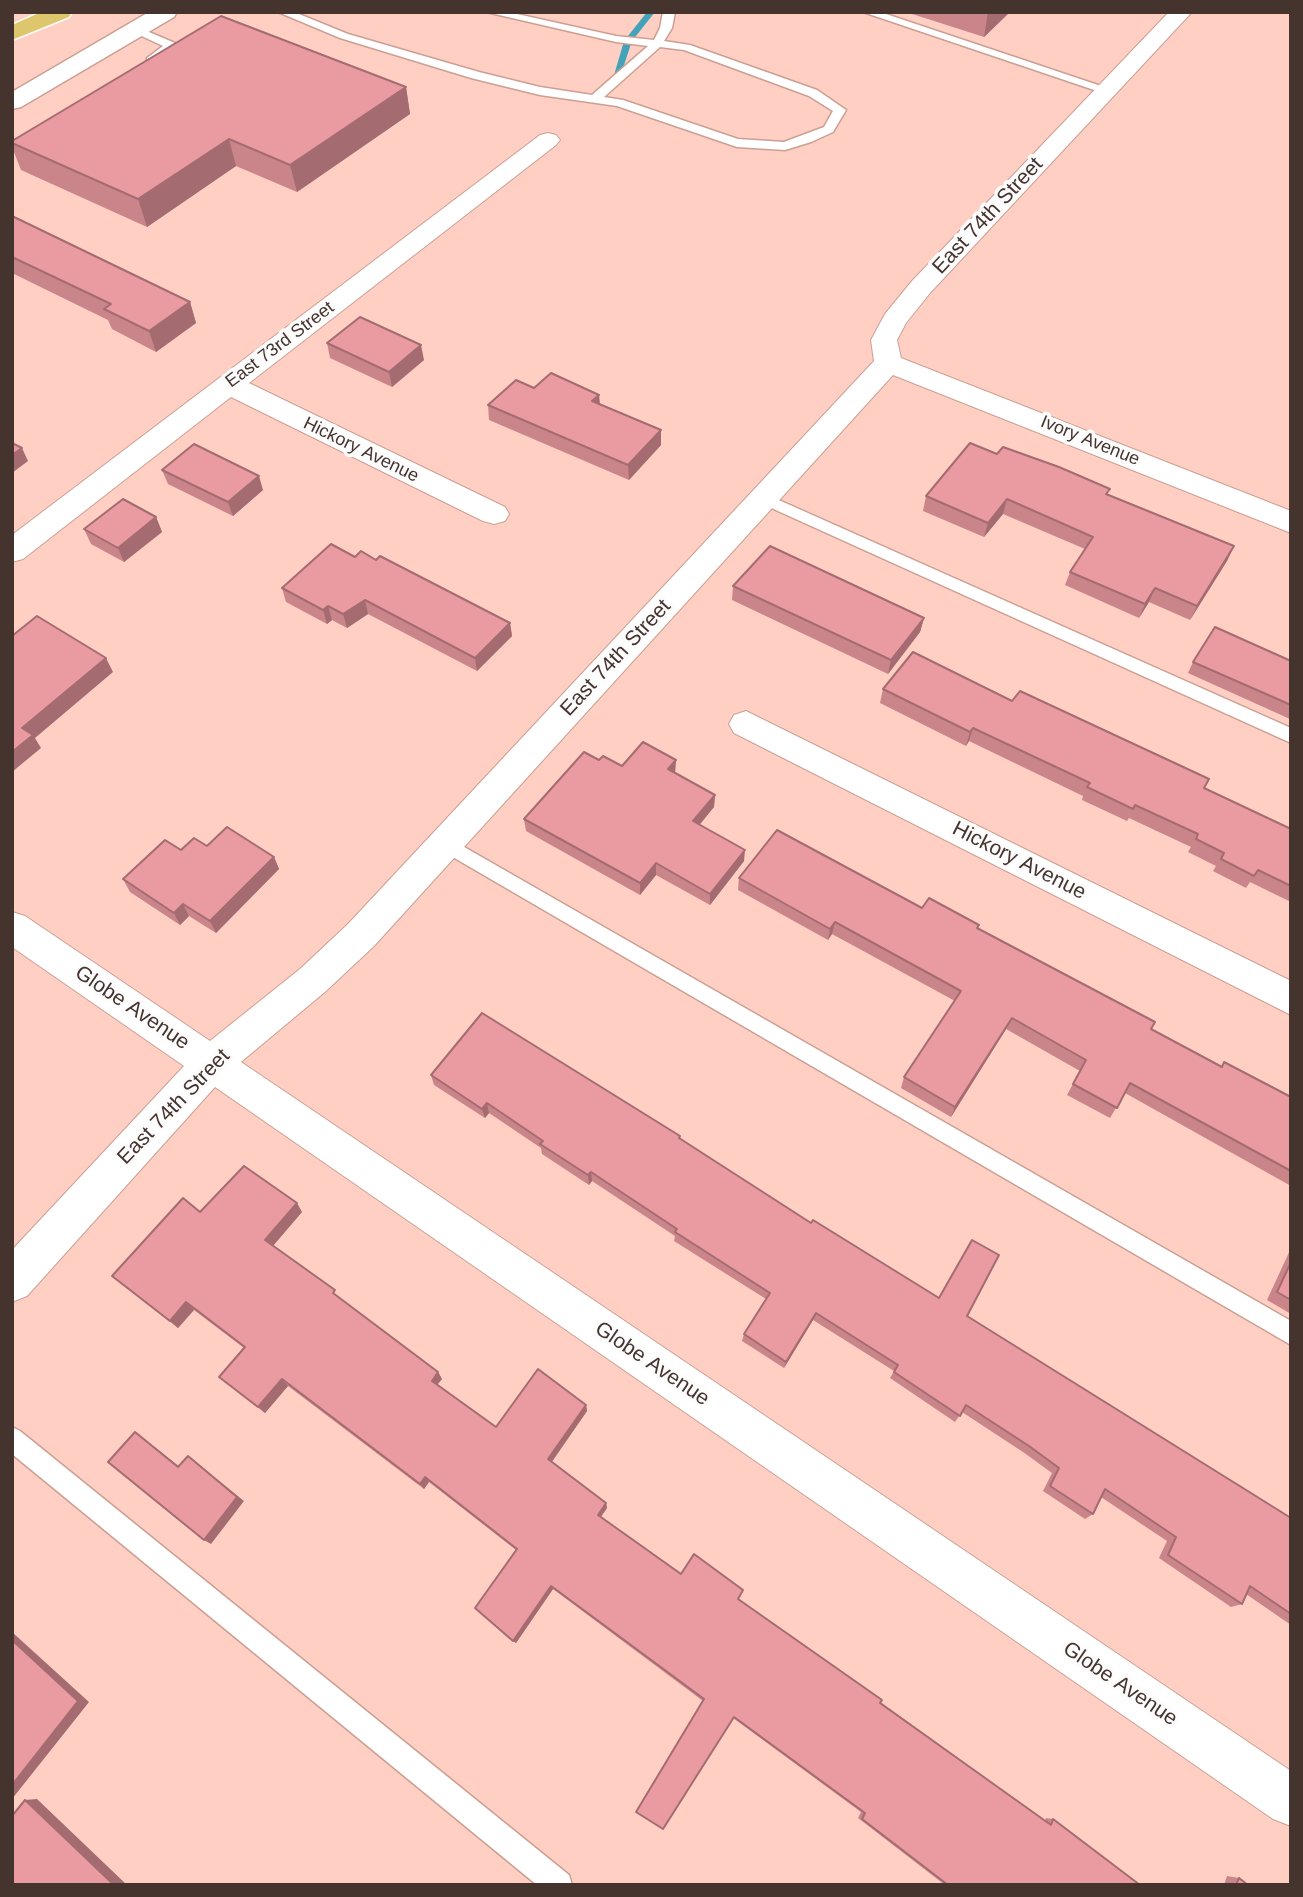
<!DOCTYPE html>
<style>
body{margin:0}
#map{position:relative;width:1303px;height:1897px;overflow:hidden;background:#fecfc2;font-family:Arial,sans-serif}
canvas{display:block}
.frame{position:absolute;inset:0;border:14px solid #45332e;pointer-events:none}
</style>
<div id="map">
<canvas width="1303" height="1897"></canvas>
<div class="frame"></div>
</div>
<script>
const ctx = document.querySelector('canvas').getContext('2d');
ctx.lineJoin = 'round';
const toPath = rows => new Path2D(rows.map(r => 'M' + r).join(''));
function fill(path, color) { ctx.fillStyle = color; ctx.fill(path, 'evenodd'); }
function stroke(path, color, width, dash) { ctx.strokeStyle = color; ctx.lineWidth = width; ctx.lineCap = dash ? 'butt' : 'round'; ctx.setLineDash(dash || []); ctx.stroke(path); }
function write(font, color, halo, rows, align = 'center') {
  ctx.font = font + ' Arial,sans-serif'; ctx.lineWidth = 7; ctx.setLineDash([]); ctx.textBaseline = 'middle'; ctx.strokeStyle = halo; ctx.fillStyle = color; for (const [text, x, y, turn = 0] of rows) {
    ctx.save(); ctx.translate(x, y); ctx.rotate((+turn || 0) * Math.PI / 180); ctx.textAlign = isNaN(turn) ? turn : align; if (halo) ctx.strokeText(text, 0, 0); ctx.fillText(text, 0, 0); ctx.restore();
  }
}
const stream = toPath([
 [647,12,655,12,632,41,619,80,612,82,624,41,647,12]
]);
const service = toPath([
 [278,12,294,12,348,34,479,72,540,87,592,95,648,46,616,42,486,12,508,12,616,36,654,40,660,28,663,12,675,12,672,28,664,41,690,45,817,90,846,110,833,132,811,142,785,150,737,147,617,106,540,95,471,78,340,38,278,12],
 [660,47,684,50,809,96,833,111,824,127,784,142,738,139,623,100,604,97,660,47],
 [863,12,880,12,1113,90,1103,93,863,12],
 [137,27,175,43,177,45,155,62,147,62,147,58,163,46,133,32,131,30,137,27],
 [763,493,1291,728,1291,743,758,502,755,498,758,494,763,493],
 [445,836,1291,1321,1291,1345,439,849,436,844,439,839,445,836],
 [12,1427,20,1431,569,1875,572,1885,537,1885,12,1454,12,1427]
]);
const minor = toPath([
 [1169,12,1192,12,930,293,906,323,897,340,901,358,1291,511,1291,533,893,375,374,946,326,991,241,1062,1291,1771,1291,1826,1273,1819,215,1087,27,1296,12,1302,12,1250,184,1066,12,947,12,912,25,916,210,1041,300,969,348,924,874,361,871,340,885,314,912,281,1169,12],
 [548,133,556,135,560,140,556,145,249,383,505,507,509,514,505,521,494,524,483,521,231,397,23,559,12,562,12,535,540,135,548,133],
 [746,711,1291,981,1291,1015,734,733,729,724,734,715,746,711]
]);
const secondary = toPath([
 [149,12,177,12,174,17,21,107,12,109,12,92,149,12]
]);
const motorway = toPath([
 [41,12,72,12,69,17,12,40,12,25,41,12]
]);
const wall = toPath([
 [906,12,1010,12,984,37],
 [406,87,410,114,297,192,236,166,147,227,21,170,12,147,12,141],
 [12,216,190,302,196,323,156,352,112,329,108,320,12,273],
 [327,343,424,360,392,387,330,358],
 [534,388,599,395,600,404,661,445,629,480,489,420,488,405],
 [997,454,1108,495,1234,546,1227,561,1190,620,1149,602,1139,618,1065,585,1070,572,1085,549,1003,514,984,537,923,511,926,496],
 [162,470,263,490,233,516,168,484],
 [156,517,162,532,124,562,91,544,84,529],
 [355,557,376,560,510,623,512,636,477,671,368,614,347,628,332,620,327,624,286,602,282,588],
 [733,586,924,618,920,632,888,674,732,600],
 [1291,661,1290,719,1188,673,1193,662],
 [883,689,1012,701,1204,788,1291,829,1291,902,1250,882,1246,888,1213,871,1216,866,1188,852,1191,847,1129,818,1127,821,1082,800,1083,796,969,741,966,746,880,703],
 [599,760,622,766,676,760,675,773,715,795,714,807,699,824,744,861,710,905,656,875,640,895,526,831,524,819],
 [207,846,274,857,279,869,216,933,189,916,180,925,130,892,123,879,181,850],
 [739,878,922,908,979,925,978,929,1151,1029,1221,1067,1224,1062,1291,1097,1291,1186,1125,1093,1110,1118,1067,1095,1080,1071,1006,1029,951,1117,901,1088,904,1077,955,1001,832,934,828,940,738,890],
 [431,1075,680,1136,680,1139,811,1223,967,1316,1291,1518,1291,1625,1246,1594,1242,1604,1231,1607,1159,1558,1167,1541,1101,1497,1093,1514,1085,1519,1043,1491,1052,1473,1023,1452,962,1412,955,1422,890,1378,894,1371,813,1320,784,1368,742,1341,744,1334,766,1299,674,1241,675,1236,592,1181,589,1185,542,1154,541,1148,489,1113,485,1118,434,1085],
 [200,1212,302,1212,273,1246,340,1299,438,1372,442,1379,437,1385,496,1427,586,1405,587,1411,552,1462,606,1503,607,1508,601,1517,681,1574,738,1599,1045,1821,1046,1818,1053,1819,1140,1885,945,1885,858,1818,861,1812,733,1718,703,1701,553,1589,516,1643,475,1608,516,1550,429,1482,424,1489,288,1386,265,1413,219,1377,244,1348,194,1310,178,1328,112,1276],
 [1291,1248,1291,1314,1267,1300],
 [1227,1876,1239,1878,1248,1885,1224,1885]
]);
const shadedWall = toPath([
 [988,12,1010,12,984,37],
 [406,87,410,114,297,192,290,165],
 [229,139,236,166,147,227,138,199],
 [190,302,196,323,156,352,149,331],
 [421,345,424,360,392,387,389,372],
 [599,395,600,410,592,401],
 [661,430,661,445,629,480,628,465],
 [22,448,28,461,12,473,12,455],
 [259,476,263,490,233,516,228,502],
 [1007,499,1003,514,984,537,988,523],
 [156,517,162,532,124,562,118,548],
 [1234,546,1227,561,1190,620,1197,606],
 [1155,588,1149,602,1139,618,1145,604],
 [365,600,368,614,347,628,343,614],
 [328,606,332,620,327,624,323,610],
 [924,618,920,632,888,674,891,660],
 [510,623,512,636,477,671,475,658],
 [106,658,113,672,35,738,41,748,12,772,12,752,22,728],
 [973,728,969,741,966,746,970,732],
 [676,760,675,772,668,781,668,769],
 [715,795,714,807,693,833,693,821],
 [745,850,744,861,710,905,710,894],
 [274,857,279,869,216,933,210,921],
 [656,863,656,875,640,895,640,883],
 [183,904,189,916,180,925,174,913],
 [835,922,832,934,828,940,830,929],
 [1012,1018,1006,1029,951,1117,955,1107],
 [487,1103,489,1113,485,1118,482,1109],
 [591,1172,592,1181,589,1185,588,1175],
 [297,1203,302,1212,271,1248,265,1240],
 [186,1302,194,1310,178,1328,170,1321],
 [816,1313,813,1320,784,1368,786,1362],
 [438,1372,442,1379,435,1387,432,1381],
 [282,1379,288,1386,265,1413,258,1407],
 [586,1405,587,1411,550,1464,548,1459],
 [135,1432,142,1437,186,1472,178,1467],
 [188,1456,244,1501,211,1544,204,1540],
 [425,1477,429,1482,424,1489,420,1484],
 [606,1503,607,1508,599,1519,598,1515],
 [551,1586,553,1589,516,1643,513,1641],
 [12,1632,89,1702,12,1799],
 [37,1799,127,1885,114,1885,25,1800]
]);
const building = toPath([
 [221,16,406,87,290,165,229,139,138,199,12,143,12,141,221,16],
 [12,216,190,302,149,331,104,309,111,304,12,257,12,216],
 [360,317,421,345,389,372,327,343,360,317],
 [551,373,599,395,592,401,661,430,628,465,488,405,516,380,534,388,551,373],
 [12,443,22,448,12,455,12,443],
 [970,443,997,454,1003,447,1059,467,1110,489,1106,494,1234,546,1197,606,1155,588,1145,604,1070,572,1093,537,1007,499,988,523,926,496,970,443],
 [194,444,259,476,228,502,162,470,194,444],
 [123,499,156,517,118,548,84,529,123,499],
 [331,544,355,557,361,551,376,560,380,556,510,623,475,658,365,600,343,614,328,606,323,610,282,588,331,544],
 [770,546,924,618,891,660,733,586,770,546],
 [37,616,106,658,22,728,33,735,12,752,12,636,37,616],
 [1215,627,1291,661,1291,705,1193,662,1215,627],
 [913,652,1012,701,1020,691,1209,779,1204,788,1291,829,1291,886,1258,870,1254,876,1221,859,1224,853,1196,839,1198,834,1135,805,1133,809,1087,787,1090,783,973,728,970,732,883,689,913,652],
 [643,742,676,760,668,769,715,795,693,821,745,850,710,894,656,863,640,883,524,819,584,752,599,760,603,756,622,766,643,742],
 [227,827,274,857,210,921,183,904,174,913,123,879,165,840,181,850,194,838,207,846,227,827],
 [777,830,922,908,929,898,979,925,977,928,1155,1022,1151,1029,1222,1067,1224,1062,1291,1097,1291,1171,1130,1083,1117,1108,1073,1084,1086,1060,1012,1018,955,1107,904,1077,961,991,835,922,830,929,739,878,777,830],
 [482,1013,680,1136,679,1138,811,1223,813,1220,939,1298,972,1240,999,1255,967,1316,1291,1518,1291,1614,1250,1586,1242,1604,1168,1555,1176,1537,1105,1489,1093,1514,1050,1486,1059,1468,1029,1446,966,1405,960,1416,894,1372,898,1365,816,1313,786,1362,744,1334,770,1293,675,1232,677,1229,591,1172,588,1175,540,1144,543,1141,487,1103,482,1109,431,1075,482,1013],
 [244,1166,297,1203,265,1240,335,1290,333,1293,438,1372,432,1381,496,1427,538,1369,586,1405,548,1459,606,1503,598,1515,681,1574,694,1554,743,1590,738,1599,882,1700,880,1703,1051,1825,1053,1819,1140,1885,948,1885,862,1819,865,1813,734,1717,663,1829,636,1812,704,1699,551,1586,513,1641,475,1608,517,1549,425,1477,420,1484,282,1379,258,1407,219,1377,245,1347,186,1302,170,1321,112,1276,183,1198,200,1212,244,1166],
 [1291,1262,1291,1300,1277,1292,1291,1262],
 [135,1432,178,1467,188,1456,237,1497,204,1540,108,1462,135,1432],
 [12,1640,78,1701,12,1785,12,1640],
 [25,1800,114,1885,12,1885,12,1816,25,1800],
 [1239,1878,1248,1885,1236,1885,1239,1878]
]);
const farStreetnames = [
 ["East 73rd Street",280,345,-37],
 ["Ivory Avenue",1090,441,22],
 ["Hickory Avenue",361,450,26]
];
const streetNames = [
 ["East 74th Street",988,216,-47],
 ["East 74th Street",616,658,-47],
 ["Hickory Avenue",1019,861,27],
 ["Globe Avenue",132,1008,34],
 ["East 74th Street",174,1107,-46],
 ["Globe Avenue",652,1364,34],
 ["Globe Avenue",1120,1684,34]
];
fill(stream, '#42a3b9');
stroke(service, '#cc9f93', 3);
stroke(minor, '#cc9f93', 2);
stroke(secondary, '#cc9f93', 3);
stroke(motorway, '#fff', 3);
fill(service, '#fff');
fill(minor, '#fff');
fill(secondary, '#fff');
fill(motorway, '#ddc66c');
fill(wall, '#c9858a');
fill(shadedWall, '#a46c71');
fill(building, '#ea9ba1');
stroke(building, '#a46c71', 2);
write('18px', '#45332e', '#fcfcfc', farStreetnames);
write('21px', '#45332e', '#fcfcfc', streetNames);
</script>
